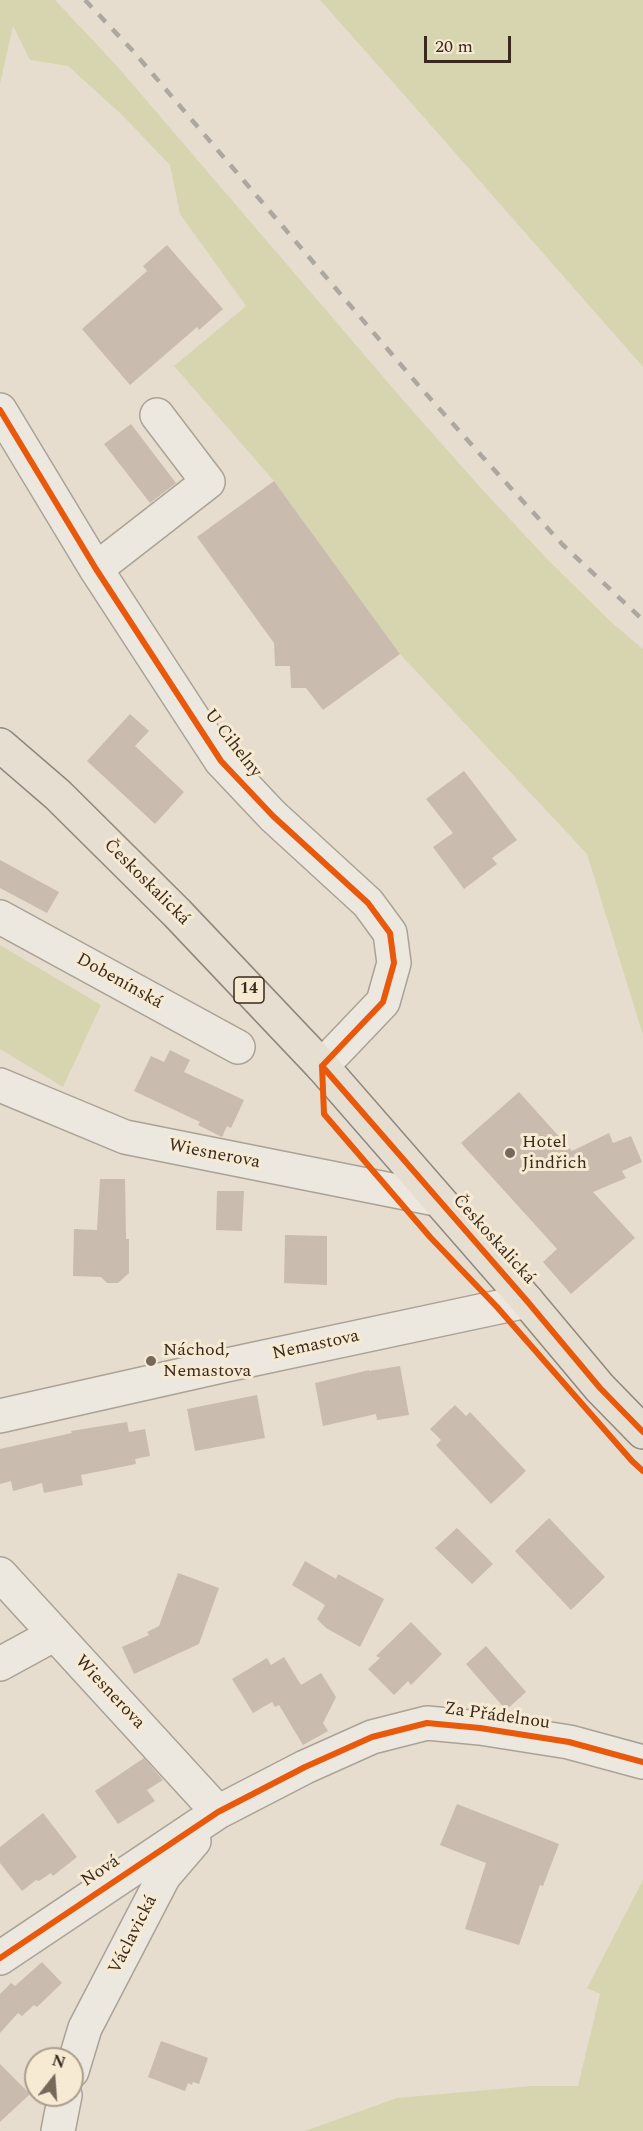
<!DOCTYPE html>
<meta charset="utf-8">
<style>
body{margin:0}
#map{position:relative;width:643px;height:2131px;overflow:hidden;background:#e6ddce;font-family:Spectral,serif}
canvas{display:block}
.north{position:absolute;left:24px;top:2047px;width:60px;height:60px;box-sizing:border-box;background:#f7ead3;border:2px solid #ab9d8b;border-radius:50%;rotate:17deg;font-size:16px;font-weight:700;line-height:24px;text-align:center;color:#3a2a1e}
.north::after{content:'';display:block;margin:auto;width:21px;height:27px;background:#76695c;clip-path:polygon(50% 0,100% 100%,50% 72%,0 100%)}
.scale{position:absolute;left:424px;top:36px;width:87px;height:27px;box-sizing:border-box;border:3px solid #3a2a1e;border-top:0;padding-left:8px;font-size:18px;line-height:21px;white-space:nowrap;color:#3a2a1e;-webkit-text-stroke:4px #f7ead3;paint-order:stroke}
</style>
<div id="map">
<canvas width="643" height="2131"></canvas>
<div class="north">N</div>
<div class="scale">20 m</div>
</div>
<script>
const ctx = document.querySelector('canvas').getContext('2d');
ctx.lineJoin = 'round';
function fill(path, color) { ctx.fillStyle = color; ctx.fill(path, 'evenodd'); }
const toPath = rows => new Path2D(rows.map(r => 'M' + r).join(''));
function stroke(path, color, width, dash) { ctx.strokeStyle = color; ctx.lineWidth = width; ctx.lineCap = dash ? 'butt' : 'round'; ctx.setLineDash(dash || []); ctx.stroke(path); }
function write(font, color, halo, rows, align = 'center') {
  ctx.font = font + ' Spectral,serif'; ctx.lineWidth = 6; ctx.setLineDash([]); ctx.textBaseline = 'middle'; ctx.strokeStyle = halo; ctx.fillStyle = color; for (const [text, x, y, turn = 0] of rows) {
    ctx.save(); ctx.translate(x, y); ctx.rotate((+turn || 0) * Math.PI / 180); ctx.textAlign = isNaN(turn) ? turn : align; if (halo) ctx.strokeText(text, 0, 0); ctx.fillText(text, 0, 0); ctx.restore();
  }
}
const green = toPath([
 [0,0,55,0,117,66,403,400,480,487,548,560,611,622,643,649,643,1035,587,854,400,654,274,481,174,366,246,306,180,214,170,165,121,114,68,66,30,60,13,26,0,84],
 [320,0,643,0,643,367,421,114],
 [0,945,101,1005,63,1087,0,1049],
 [643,1880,643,2131,305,2131,397,2098,532,2086,578,2086,600,1994,587,1988]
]);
const building = toPath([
 [167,245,223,309,199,330,197,327,130,385,82,329,147,271,143,266],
 [131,424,176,483,150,503,104,444],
 [274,481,400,654,323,710,306,688,291,688,290,666,275,666,274,643,197,537],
 [130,714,149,731,135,746,184,792,155,824,87,761],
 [464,771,517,840,492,858,497,864,464,889,433,847,453,833,426,799],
 [0,860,59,892,47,913,0,888],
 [170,1050,190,1060,184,1072,244,1100,231,1128,227,1126,222,1137,198,1125,200,1122,134,1091,151,1056,164,1062],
 [519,1092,572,1151,609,1133,613,1143,631,1136,642,1162,622,1171,626,1178,593,1192,635,1238,571,1294,543,1262,557,1249,461,1143],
 [100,1179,125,1179,126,1239,129,1239,129,1273,118,1283,107,1283,101,1277,73,1276,74,1229,97,1230],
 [217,1191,244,1191,242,1231,216,1230],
 [285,1235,327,1236,327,1285,284,1283],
 [400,1366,409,1415,377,1420,376,1414,323,1426,315,1383,369,1370,369,1371],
 [257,1395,265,1438,195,1451,187,1409],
 [455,1405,466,1416,470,1412,526,1471,491,1504,436,1445,441,1440,430,1429],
 [127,1422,129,1432,145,1429,150,1456,135,1459,136,1464,81,1475,83,1485,44,1493,42,1483,13,1491,11,1481,0,1484,0,1449,72,1433,71,1431],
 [549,1518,605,1577,571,1610,515,1551],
 [457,1528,493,1564,472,1584,435,1548],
 [305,1561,336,1579,338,1574,384,1599,360,1647,326,1628,317,1619,325,1605,292,1585],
 [178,1573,219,1588,199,1644,134,1674,122,1647,149,1635,147,1632,159,1626],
 [411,1622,442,1654,411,1685,408,1681,394,1695,368,1669,380,1658,376,1656],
 [486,1646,526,1692,506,1710,466,1664],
 [284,1657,301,1685,321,1673,336,1697,323,1723,328,1731,303,1745,279,1705,275,1707,272,1702,253,1713,232,1679,267,1658,271,1665],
 [144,1758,163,1780,147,1790,155,1801,118,1824,95,1791],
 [457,1804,559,1844,543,1886,540,1885,519,1945,465,1929,486,1863,440,1845],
 [43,1813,77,1857,53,1876,51,1873,39,1881,36,1880,22,1891,0,1863,0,1847],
 [42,1962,62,1983,37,2007,34,2005,22,2016,18,2013,0,2033,0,1994,11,1983,15,1986],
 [161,2041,208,2058,199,2084,193,2082,192,2085,188,2083,185,2091,148,2077],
 [0,2064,30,2094,0,2122]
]);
const minor = toPath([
 [0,410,96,569,221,761,273,816,368,903,390,933,394,963,383,1002,322,1066],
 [96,569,208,482,157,415],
 [0,917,238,1047],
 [0,1085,125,1137,436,1199],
 [0,1416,222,1366,527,1301],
 [0,1574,218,1812],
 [0,1664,55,1634],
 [0,1958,218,1812,305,1767,372,1737,427,1723,480,1728,569,1742,643,1762],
 [72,2071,85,2028,164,1876,194,1841],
 [58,2131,65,2095]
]);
const major = toPath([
 [0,745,58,795,177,913,322,1066,527,1301,600,1388,643,1432]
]);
const rail = toPath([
 [85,0,133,51,419,386,497,473,563,545,643,620]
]);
const cycleway = toPath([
 [0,410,96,569,221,761,273,816,368,903,390,933,394,963,383,1002,322,1066],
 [322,1066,324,1114,430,1237,497,1307,632,1461,643,1471],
 [322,1066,527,1301,600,1388,643,1432],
 [0,1958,218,1812,305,1767,372,1737,427,1723,480,1728,569,1742,643,1762]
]);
const markers = [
 [510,1153,6,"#76695c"],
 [151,1361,6,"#76695c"]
];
const shields = [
 [249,990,30]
];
const shieldNames = [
 ["14",249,990]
];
const streetNames = [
 ["U Cihelny",232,744,52],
 ["Českoskalická",146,883,45],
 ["Dobenínská",119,982,29],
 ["Wiesnerova",214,1155,11],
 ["Českoskalická",493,1240,48],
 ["Nemastova",316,1346,-12],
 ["Wiesnerova",109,1693,47],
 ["Za Přádelnou",497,1717,8],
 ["Nová",101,1872,-34],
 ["Václavická",134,1935,-63]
];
const poiNames = [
 ["Hotel",522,1143],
 ["Jindřich",522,1164],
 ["Náchod,",163,1351],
 ["Nemastova",163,1372]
];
fill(green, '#d7d5af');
fill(building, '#c9bbae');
stroke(minor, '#aba296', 36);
stroke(major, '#90877d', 36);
stroke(minor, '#ede8df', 33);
stroke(major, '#e5ded1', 33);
stroke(rail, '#aca79f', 4.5, [10, 10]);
stroke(cycleway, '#e8590c', 6);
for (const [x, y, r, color] of markers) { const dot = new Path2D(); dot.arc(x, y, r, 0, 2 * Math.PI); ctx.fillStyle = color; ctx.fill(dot); stroke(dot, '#f7ead3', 2); }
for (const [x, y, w] of shields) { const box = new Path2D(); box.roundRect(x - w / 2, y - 13, w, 26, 4.5); ctx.fillStyle = '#f7ead3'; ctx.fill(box); stroke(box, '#3a2a1e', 1.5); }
write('bold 16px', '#3a2a1e', null, shieldNames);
write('18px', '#3a2a1e', '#f7ead3', streetNames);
write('18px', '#3a2a1e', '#f7ead3', poiNames, 'left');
</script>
